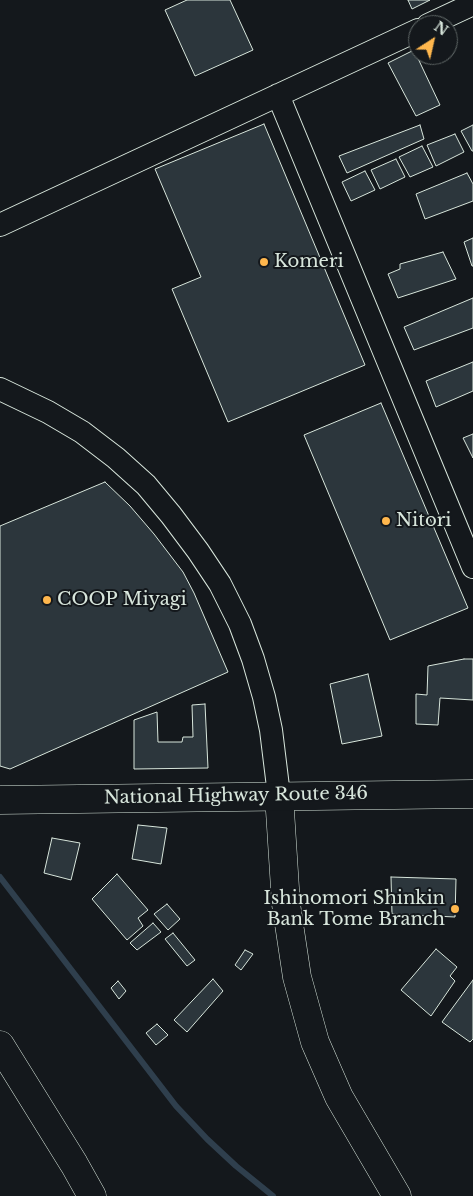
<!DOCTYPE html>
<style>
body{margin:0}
#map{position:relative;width:473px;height:1196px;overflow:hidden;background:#14181c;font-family:"Libre Baskerville",serif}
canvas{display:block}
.north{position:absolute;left:408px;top:15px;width:50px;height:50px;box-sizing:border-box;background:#14181c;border:1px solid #626a69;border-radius:50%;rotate:35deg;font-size:14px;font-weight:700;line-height:20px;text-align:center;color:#d8e6dc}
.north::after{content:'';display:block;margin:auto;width:18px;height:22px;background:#ffb74d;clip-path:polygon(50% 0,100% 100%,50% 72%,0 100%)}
</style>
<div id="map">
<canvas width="473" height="1196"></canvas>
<div class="north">N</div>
</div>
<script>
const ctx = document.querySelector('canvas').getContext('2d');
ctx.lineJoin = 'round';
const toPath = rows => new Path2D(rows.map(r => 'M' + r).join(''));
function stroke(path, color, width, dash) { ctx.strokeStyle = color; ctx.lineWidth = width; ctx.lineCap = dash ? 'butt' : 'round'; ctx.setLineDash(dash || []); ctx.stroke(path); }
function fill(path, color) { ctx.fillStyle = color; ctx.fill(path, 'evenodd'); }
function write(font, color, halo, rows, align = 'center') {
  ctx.font = font + ' "Libre Baskerville",serif'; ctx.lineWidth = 4; ctx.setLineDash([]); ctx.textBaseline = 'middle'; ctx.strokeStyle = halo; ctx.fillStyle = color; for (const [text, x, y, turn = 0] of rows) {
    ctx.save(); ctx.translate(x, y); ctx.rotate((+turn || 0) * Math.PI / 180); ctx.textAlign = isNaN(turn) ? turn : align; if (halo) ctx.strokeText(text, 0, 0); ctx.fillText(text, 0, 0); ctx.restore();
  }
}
const stream = toPath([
 [0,877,176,1106,207,1139,236,1166,273,1196]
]);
const building = toPath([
 [187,0,230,0,253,50,195,76,165,10,187,0],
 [408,0,430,0,412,9,408,0],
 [414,50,440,105,416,116,388,63,414,50],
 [264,124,365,365,228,422,172,289,201,277,155,169,264,124],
 [420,125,424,139,347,173,339,156,420,125],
 [473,125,473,151,472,151,461,131,473,125],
 [455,134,464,152,436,166,427,145,455,134],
 [422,146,433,167,410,177,399,157,422,146],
 [396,159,405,177,380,189,371,170,396,159],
 [365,171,375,190,351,201,342,182,365,171],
 [467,173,473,184,473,201,425,219,416,194,467,173],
 [473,238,473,266,472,266,464,242,473,238],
 [443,252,456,279,398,298,388,274,400,269,400,264,443,252],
 [473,298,473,328,414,350,404,327,473,298],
 [473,362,473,391,436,407,426,381,473,362],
 [381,403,468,608,390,640,304,435,381,403],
 [473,434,473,458,463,438,473,434],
 [105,482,130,506,154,534,183,572,194,593,228,672,10,769,0,766,0,526,105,482],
 [464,659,473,659,473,700,440,698,438,725,416,724,416,694,427,695,428,666,464,659],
 [368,674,382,736,342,744,330,684,368,674],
 [205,704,208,768,134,769,134,720,157,712,158,742,182,742,183,737,193,737,192,705,205,704],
 [138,825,167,828,161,864,132,859,138,825],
 [52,838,80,843,71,880,44,873,52,838],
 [117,874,148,910,138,918,143,926,127,940,92,899,117,874],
 [391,877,456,879,455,917,392,914,391,877],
 [167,904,180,919,168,930,154,914,167,904],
 [153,923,161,932,137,950,130,943,153,923],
 [173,933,195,960,187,966,165,939,173,933],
 [436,949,457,967,450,976,455,981,431,1016,401,990,436,949],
 [245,950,253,954,241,970,235,965,245,950],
 [213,979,223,991,187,1032,174,1020,213,979],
 [473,980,473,1039,470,1042,442,1022,473,980],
 [118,981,126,991,119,999,111,988,118,981],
 [157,1024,168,1035,156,1045,146,1033,157,1024]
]);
const minor = toPath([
 [428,25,473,4],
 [278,95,473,567],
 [0,225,418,30],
 [0,389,48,412,82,432,116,458,146,485,171,515,198,551,220,584,240,624,253,659,264,697,271,730,279,795]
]);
const major = toPath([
 [279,795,286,904,297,977,315,1042,339,1097,397,1196],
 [0,1045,74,1164,92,1196]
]);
const highway = toPath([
 [0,800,473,794]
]);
const markers = [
 [264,262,5,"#ffb74d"],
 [386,521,5,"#ffb74d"],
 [47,600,5,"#ffb74d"],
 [455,909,5,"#ffb74d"]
];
const poiNames = [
 ["Komeri",274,262],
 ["Nitori",396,521],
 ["COOP Miyagi",57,600],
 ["Ishinomori Shinkin",445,899,"right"],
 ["Bank Tome Branch",445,920,"right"]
];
const streetNames = [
 ["National Highway Route 346",236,796,-1]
];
stroke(stream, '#2f3f4d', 6);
fill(building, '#2c363c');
stroke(building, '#d8e6dc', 1);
stroke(minor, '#d8e6dc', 24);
stroke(major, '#d8e6dc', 29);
stroke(highway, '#d8e6dc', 29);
stroke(minor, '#14181c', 22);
stroke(major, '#14181c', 28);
stroke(highway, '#14181c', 28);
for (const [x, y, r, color] of markers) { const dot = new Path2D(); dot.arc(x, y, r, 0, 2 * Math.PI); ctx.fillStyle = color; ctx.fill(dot); stroke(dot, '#14181c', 2); }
write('18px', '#d8e6dc', '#14181c', poiNames, 'left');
write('18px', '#d8e6dc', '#14181c', streetNames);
</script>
